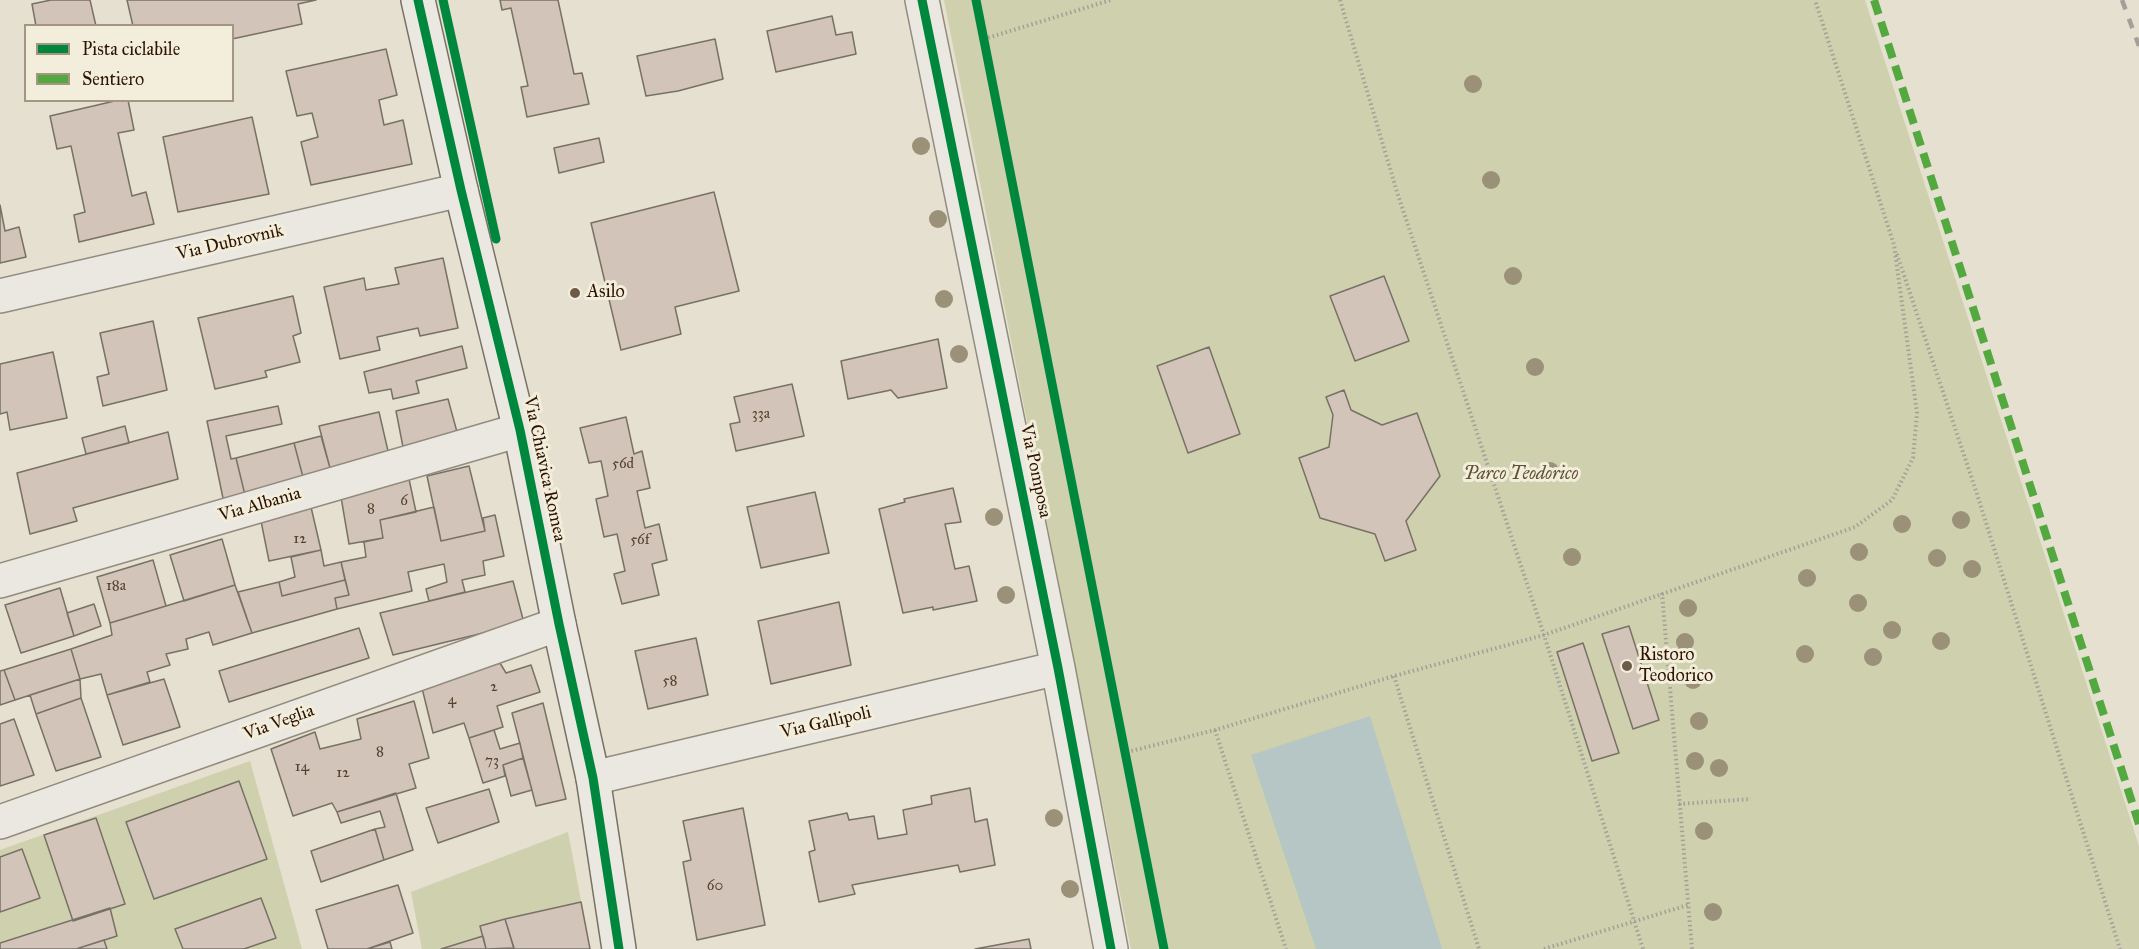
<!DOCTYPE html>
<style>
body{margin:0}
#map{position:relative;width:2139px;height:949px;overflow:hidden;background:#e5e0cf;font-family:"IM FELL Great Primer",serif}
canvas{display:block}
.legend{position:absolute;left:24px;top:24px;width:210px;height:78px;box-sizing:border-box;background:#f3eddb;border:2px solid #a49683;margin:0;padding:8px 10px;list-style:none;font-size:18px;color:#2d1400}
.legend li{display:flex;align-items:center;gap:12px;height:30px}
.legend b{width:30px;border:2px solid #a49683}
</style>
<div id="map">
<canvas width="2139" height="949"></canvas>
<ul class="legend">
<li><b style="height:8px;background:#00873e"></b>Pista ciclabile</li>
<li><b style="height:8px;background:#54a840"></b>Sentiero</li>
</ul>
</div>
<script>
const ctx = document.querySelector('canvas').getContext('2d');
ctx.lineJoin = 'round';
function fill(path, color) { ctx.fillStyle = color; ctx.fill(path, 'evenodd'); }
const toPath = rows => new Path2D(rows.map(r => 'M' + r).join(''));
function stroke(path, color, width, dash) { ctx.strokeStyle = color; ctx.lineWidth = width; ctx.lineCap = dash ? 'butt' : 'round'; ctx.setLineDash(dash || []); ctx.stroke(path); }
function write(font, color, halo, rows, align = 'center') {
  ctx.font = font + ' "IM FELL Great Primer",serif'; ctx.lineWidth = 6; ctx.setLineDash([]); ctx.textBaseline = 'middle'; ctx.strokeStyle = halo; ctx.fillStyle = color; for (const [text, x, y, turn = 0] of rows) {
    ctx.save(); ctx.translate(x, y); ctx.rotate((+turn || 0) * Math.PI / 180); ctx.textAlign = isNaN(turn) ? turn : align; if (halo) ctx.strokeText(text, 0, 0); ctx.fillText(text, 0, 0); ctx.restore();
  }
}
const green = toPath([
 [944,0,1865,0,2139,846,2139,949,1131,949],
 [250,761,302,949,0,949,0,850],
 [568,832,590,949,422,949,411,892]
]);
const water = toPath([
 [1370,716,1442,949,1316,949,1251,755]
]);
const building = toPath([
 [51,0,90,0,96,26,36,26,32,4,51,0],
 [127,0,316,0,298,4,302,24,232,39,232,26,133,26,127,0],
 [500,0,558,0,574,74,582,73,589,104,527,117,521,87,528,86,511,8,502,10,500,0],
 [832,16,836,35,852,32,856,54,776,72,767,31,832,16],
 [715,39,723,79,678,91,646,96,637,56,715,39],
 [386,49,397,95,379,100,384,125,403,120,412,164,311,185,301,142,318,137,312,113,297,116,286,71,386,49],
 [119,100,128,100,134,130,118,133,132,196,146,192,154,224,79,242,74,215,85,212,71,146,57,149,50,116,119,100],
 [252,117,269,194,178,212,163,137,252,117],
 [599,138,604,162,559,173,554,148,599,138],
 [714,192,739,291,675,307,681,334,621,350,591,223,714,192],
 [0,205,5,231,19,227,26,257,0,263,0,205],
 [443,258,458,328,420,336,418,328,377,337,380,350,340,359,324,287,364,278,366,290,399,284,395,268,443,258],
 [1384,276,1409,341,1355,361,1330,296,1384,276],
 [293,296,301,333,293,336,300,362,265,371,267,377,215,389,198,318,293,296],
 [153,321,167,390,103,406,97,377,109,374,100,333,153,321],
 [938,339,947,388,898,398,891,390,848,399,841,361,938,339],
 [462,346,467,368,416,381,419,393,393,399,391,389,369,393,364,372,462,346],
 [1209,347,1240,434,1188,453,1157,366,1209,347],
 [53,352,67,418,10,430,7,412,0,414,0,364,53,352],
 [792,384,804,436,736,451,730,424,740,422,734,397,792,384],
 [1344,390,1351,410,1382,425,1417,413,1440,476,1406,521,1416,550,1385,561,1375,534,1320,518,1299,458,1329,447,1333,415,1326,397,1344,390],
 [448,399,457,432,403,447,396,411,448,399],
 [278,406,282,424,226,436,231,459,236,458,245,495,224,503,207,421,278,406],
 [379,412,388,451,330,468,319,426,379,412],
 [626,417,634,454,642,451,650,488,637,491,645,528,659,524,667,560,652,564,659,595,622,604,614,574,625,571,617,534,604,537,596,499,608,496,601,461,589,463,580,428,626,417],
 [125,426,129,443,86,454,82,438,125,426],
 [168,432,178,479,73,508,77,521,30,534,17,473,168,432],
 [321,436,330,468,303,477,294,443,321,436],
 [294,443,303,477,245,495,236,458,294,443],
 [469,466,485,531,441,541,427,476,469,466],
 [409,479,416,512,380,520,383,538,349,544,341,497,409,479],
 [953,488,961,522,945,524,955,569,969,566,977,601,933,610,933,607,903,613,879,509,905,502,904,499,953,488],
 [815,492,829,553,761,568,747,507,815,492],
 [311,507,321,550,269,561,261,521,311,507],
 [434,507,441,541,485,531,483,518,495,515,504,556,483,561,485,575,462,580,465,592,429,601,426,589,447,582,444,564,408,572,412,591,337,609,335,598,349,595,341,562,366,557,364,542,383,538,380,520,434,507],
 [222,539,235,585,184,601,170,555,222,539],
 [321,550,324,566,341,562,345,580,282,596,279,582,295,577,291,557,321,550],
 [153,560,166,606,110,623,97,577,153,560],
 [345,580,349,595,335,598,337,609,252,633,238,592,279,582,282,596,345,580],
 [513,581,524,623,393,655,380,613,513,581],
 [235,585,252,633,213,645,209,632,186,639,188,649,166,654,170,665,147,672,150,682,107,695,101,674,80,679,71,649,112,635,110,623,235,585],
 [60,588,74,636,21,653,5,605,60,588],
 [839,602,851,665,771,684,758,621,839,602],
 [94,604,101,626,74,636,67,613,94,604],
 [1629,626,1659,720,1633,729,1602,634,1629,626],
 [359,628,369,658,229,702,219,671,359,628],
 [696,638,708,695,648,709,635,651,696,638],
 [1583,643,1619,753,1592,761,1557,652,1583,643],
 [71,649,80,679,15,700,4,670,71,649],
 [500,663,506,673,531,665,540,692,497,706,503,727,469,738,464,723,433,733,422,688,500,663],
 [4,670,15,700,0,705,0,671,4,670],
 [80,679,81,698,36,714,30,695,80,679],
 [164,679,180,727,123,745,107,695,164,679],
 [81,698,101,757,56,771,36,714,81,698],
 [414,701,429,758,409,764,416,788,337,812,332,803,293,816,271,749,315,732,320,749,361,739,357,719,414,701],
 [543,703,566,799,536,806,512,713,543,703],
 [14,719,34,775,0,786,0,724,14,719],
 [494,730,500,749,520,743,523,758,503,765,505,776,483,783,469,738,494,730],
 [523,758,532,790,511,796,503,765,523,758],
 [239,781,267,859,154,899,126,822,239,781],
 [970,788,975,822,987,819,995,865,960,872,958,865,852,885,855,894,819,902,809,852,815,850,809,821,847,813,849,820,874,816,878,839,907,834,903,810,932,804,931,796,970,788],
 [489,789,499,822,438,843,426,808,489,789],
 [396,793,413,850,384,860,375,829,385,827,380,811,341,823,337,812,396,793],
 [743,808,765,925,697,940,683,862,691,860,683,821,743,808],
 [96,818,125,904,73,921,44,835,96,818],
 [375,829,384,860,321,882,311,851,375,829],
 [22,849,40,898,0,912,0,857,22,849],
 [398,885,413,933,367,949,328,949,316,910,398,885],
 [261,898,276,938,244,949,183,949,175,929,261,898],
 [581,902,590,949,514,949,505,919,581,902],
 [110,908,117,936,76,949,0,949,0,943,110,908],
 [505,919,514,948,486,949,480,926,505,919],
 [483,936,486,949,441,949,483,936],
 [1029,939,1031,949,975,949,1029,939],
 [104,940,107,949,76,949,104,940],
 [390,942,392,949,367,949,390,942]
]);
const path = toPath([
 [1340,0,1397,192,1544,635,1643,949],
 [984,39,1111,0],
 [1897,254,1977,494,2120,949],
 [1662,593,1692,949],
 [1394,676,1479,949],
 [1215,730,1286,949],
 [1127,752,1215,730,1394,676,1544,635,1855,527,1892,500,1913,458,1917,413,1894,245,1815,0],
 [1679,804,1751,799],
 [1544,949,1688,905]
]);
const street = toPath([
 [922,0,1058,668,1111,949],
 [0,296,461,190],
 [0,581,520,430],
 [593,778,1058,668],
 [0,822,559,624]
]);
const secondary = toPath([
 [418,0,461,190,520,430,559,624,593,778,619,949]
]);
const rail = toPath([
 [2122,0,2139,46]
]);
const quiet = toPath([
 [1874,0,2139,824]
]);
const cycleway = toPath([
 [418,0,461,190,520,430,559,624,593,778,619,949],
 [443,0,496,239],
 [922,0,1058,668,1111,949],
 [976,0,1164,949]
]);
const trees = [
 [1473,84],
 [921,146],
 [1491,180],
 [938,219],
 [1513,276],
 [944,299],
 [959,354],
 [1535,367],
 [1550,471],
 [994,517],
 [1961,520],
 [1902,524],
 [1859,552],
 [1572,557],
 [1937,558],
 [1972,569],
 [1807,578],
 [1006,595],
 [1858,603],
 [1688,608],
 [1892,630],
 [1941,641],
 [1685,642],
 [1805,654],
 [1873,657],
 [1693,680],
 [1699,721],
 [1695,761],
 [1719,768],
 [1054,818],
 [1704,831],
 [1070,889],
 [1713,912]
];
const markers = [
 [575,293,6,"#6d5b48"],
 [1627,666,6,"#6d5b48"]
];
const numberNames = [
 ["33a",761,414],
 ["56d",623,464],
 ["6",404,501],
 ["8",371,509],
 ["12",300,539],
 ["56f",640,540],
 ["18a",116,586],
 ["58",670,681],
 ["2",494,687],
 ["4",452,700],
 ["8",380,752],
 ["73",492,761],
 ["14",302,767],
 ["12",343,773],
 ["60",715,886]
];
const streetNames = [
 ["Via Dubrovnik",230,243,-13],
 ["Via Chiavica Romea",544,469,78],
 ["Via Pomposa",1035,471,78],
 ["Via Albania",260,505,-16],
 ["Via Veglia",279,723,-20],
 ["Via Gallipoli",826,723,-13]
];
const poiNames = [
 ["Asilo",587,293],
 ["Ristoro",1639,656],
 ["Teodorico",1639,677]
];
const parkNames = [
 ["Parco Teodorico",1521,475]
];
fill(green, '#ced0ae');
fill(water, '#b5c6c5');
fill(building, '#d2c4b8');
stroke(building, '#787165', 1.5);
stroke(street, '#928c80', 36);
stroke(secondary, '#787165', 36);
stroke(path, '#a49f98', 4, [1.5, 3]);
stroke(street, '#eae8e0', 33);
stroke(secondary, '#eae8e0', 33);
stroke(rail, '#a49f98', 4.5, [10, 10]);
stroke(quiet, '#54a840', 8, [15, 8]);
stroke(cycleway, '#00873e', 9);
ctx.fillStyle = '#9b9179';
for (const [x, y] of trees) { ctx.beginPath(); ctx.arc(x, y, 9, 0, 2 * Math.PI); ctx.fill(); }
for (const [x, y, r, color] of markers) { const dot = new Path2D(); dot.arc(x, y, r, 0, 2 * Math.PI); ctx.fillStyle = color; ctx.fill(dot); stroke(dot, '#f3eddb', 2); }
write('15px', '#56402e', null, numberNames);
write('18px', '#2d1400', '#f3eddb', streetNames);
write('18px', '#2d1400', '#f3eddb', poiNames, 'left');
write('italic 18px', '#5f5133', '#f3eddb', parkNames);
</script>
